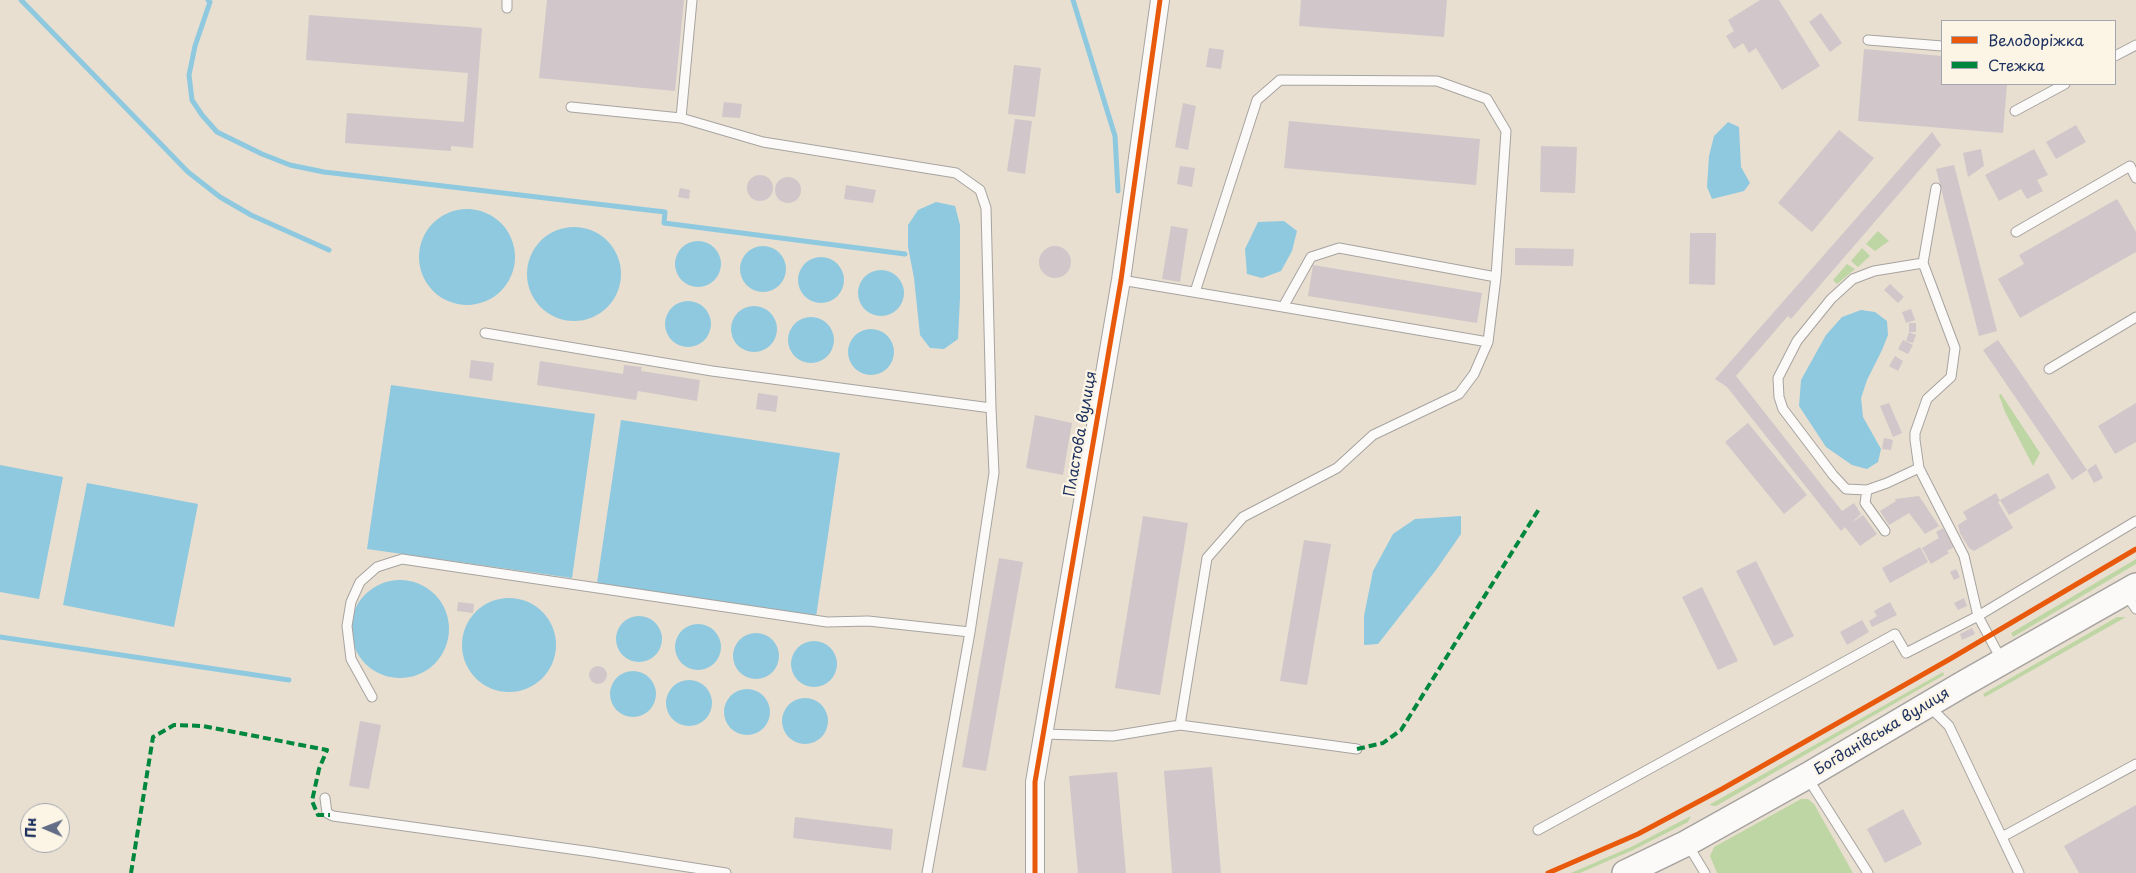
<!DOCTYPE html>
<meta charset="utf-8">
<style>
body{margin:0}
#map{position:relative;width:2136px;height:873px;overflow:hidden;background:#e8dfd0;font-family:"Playpen Sans",sans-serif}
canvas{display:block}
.legend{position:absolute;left:1941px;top:20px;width:175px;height:65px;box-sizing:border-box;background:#fcf5e5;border:1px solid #a2a6af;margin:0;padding:6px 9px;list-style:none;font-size:15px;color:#1b2f5e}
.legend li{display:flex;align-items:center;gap:10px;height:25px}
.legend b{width:25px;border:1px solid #a2a6af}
.north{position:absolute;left:20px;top:803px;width:50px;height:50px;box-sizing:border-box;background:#fcf5e5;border:1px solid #a2a6af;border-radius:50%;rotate:271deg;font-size:14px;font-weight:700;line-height:20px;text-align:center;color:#1b2f5e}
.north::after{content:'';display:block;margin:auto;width:18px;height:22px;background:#636d86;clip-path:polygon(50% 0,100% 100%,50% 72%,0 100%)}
</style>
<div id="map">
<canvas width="2136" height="873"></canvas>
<ul class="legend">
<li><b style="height:6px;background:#e8590c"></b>Велодоріжка</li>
<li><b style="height:6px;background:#00873e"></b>Стежка</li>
</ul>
<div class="north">Пн</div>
</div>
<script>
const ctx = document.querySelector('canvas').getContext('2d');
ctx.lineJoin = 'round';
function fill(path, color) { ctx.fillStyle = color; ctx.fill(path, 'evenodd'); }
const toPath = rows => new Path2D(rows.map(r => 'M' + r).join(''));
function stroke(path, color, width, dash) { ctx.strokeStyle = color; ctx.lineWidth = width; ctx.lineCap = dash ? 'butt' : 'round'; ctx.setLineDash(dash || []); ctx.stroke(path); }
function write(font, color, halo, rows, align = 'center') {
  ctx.font = font + ' "Playpen Sans",sans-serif'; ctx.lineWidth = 4.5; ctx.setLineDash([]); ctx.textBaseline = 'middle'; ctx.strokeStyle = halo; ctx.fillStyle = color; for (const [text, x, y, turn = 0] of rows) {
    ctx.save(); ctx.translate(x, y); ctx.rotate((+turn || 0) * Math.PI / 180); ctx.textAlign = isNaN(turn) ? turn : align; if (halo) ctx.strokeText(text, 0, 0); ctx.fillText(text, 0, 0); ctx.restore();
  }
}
const green = toPath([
 [1878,231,1889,241,1875,251,1866,244],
 [1862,248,1870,256,1858,267,1851,261],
 [1847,264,1855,269,1837,284,1833,280],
 [2001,394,2040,453,2033,466,2005,412,1999,395],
 [2136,559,2136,564,2013,637,2011,633],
 [2117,617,2126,617,1985,697,1983,694],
 [1943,672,1944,675,1716,806,1709,805],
 [1801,799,1808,799,1814,804,1853,873,1717,873,1710,856,1714,847],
 [1691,816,1688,822,1633,850,1580,873,1571,873,1631,847]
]);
const water = toPath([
 [1728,122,1739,127,1741,167,1750,183,1744,191,1712,199,1707,187,1709,156,1714,136],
 [936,202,955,206,960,225,960,298,958,339,944,349,930,348,920,335,914,278,908,247,908,225,918,210],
 '419 257a48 48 0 1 1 96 0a48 48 0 1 1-96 0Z',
 [1284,221,1297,231,1292,251,1281,271,1262,278,1247,274,1245,249,1258,222],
 '527 274a47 47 0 1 1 94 0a47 47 0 1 1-94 0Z',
 '675 264a23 23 0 1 1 46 0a23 23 0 1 1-46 0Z',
 '740 269a23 23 0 1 1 46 0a23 23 0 1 1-46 0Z',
 '798 280a23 23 0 1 1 46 0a23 23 0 1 1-46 0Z',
 '858 293a23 23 0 1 1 46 0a23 23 0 1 1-46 0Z',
 '665 324a23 23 0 1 1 46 0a23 23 0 1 1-46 0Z',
 '731 329a23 23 0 1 1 46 0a23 23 0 1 1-46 0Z',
 [1861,310,1875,312,1887,321,1888,335,1882,350,1867,380,1861,398,1863,417,1881,449,1878,462,1867,469,1852,465,1826,447,1799,406,1801,380,1826,335,1842,317],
 '788 340a23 23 0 1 1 46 0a23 23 0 1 1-46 0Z',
 '848 352a23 23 0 1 1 46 0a23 23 0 1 1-46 0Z',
 [391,385,595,414,572,578,367,549],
 [621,420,840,453,816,617,597,583],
 [0,465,63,477,39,599,0,592],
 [87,483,198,504,174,627,63,605],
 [1461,516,1461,534,1436,570,1378,644,1364,645,1364,616,1373,571,1393,534,1415,519],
 '351 629a49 49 0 1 1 98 0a49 49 0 1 1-98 0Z',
 '462 645a47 47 0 1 1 94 0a47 47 0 1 1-94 0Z',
 '616 639a23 23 0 1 1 46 0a23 23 0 1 1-46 0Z',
 '675 647a23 23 0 1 1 46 0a23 23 0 1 1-46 0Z',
 '733 656a23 23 0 1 1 46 0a23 23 0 1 1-46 0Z',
 '791 664a23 23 0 1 1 46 0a23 23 0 1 1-46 0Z',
 '610 694a23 23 0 1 1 46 0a23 23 0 1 1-46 0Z',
 '666 703a23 23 0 1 1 46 0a23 23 0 1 1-46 0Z',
 '724 712a23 23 0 1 1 46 0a23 23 0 1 1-46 0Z',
 '782 721a23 23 0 1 1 46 0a23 23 0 1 1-46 0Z'
]);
const stream = toPath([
 [21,0,188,172,220,197,251,215,329,250],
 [208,0,210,2,195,46,189,75,192,100,202,115,217,132,262,154,290,165,324,172,665,212,664,223,905,254],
 [1073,0,1115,136,1118,191],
 [0,637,289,680]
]);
const building = toPath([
 [547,0,684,0,675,91,539,78],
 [1301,0,1447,0,1444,37,1299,26],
 [1760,0,1779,0,1820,66,1782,90,1756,48,1749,53,1743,43,1734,49,1726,36,1734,31,1728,20],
 [1821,13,1842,43,1830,52,1809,22],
 [309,15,482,28,473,148,451,146,451,151,345,143,347,113,464,122,468,73,306,60],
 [1209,48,1224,50,1221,69,1206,67],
 [1864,49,1942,56,1942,84,2007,84,2003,133,1858,121],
 [1014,65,1041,68,1035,117,1008,114],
 [724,102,742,104,740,118,722,117],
 [1183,103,1196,106,1188,150,1175,147],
 [1015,119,1032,121,1025,174,1007,171],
 [1289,121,1480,139,1476,185,1284,168],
 [2076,125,2086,142,2056,159,2046,142],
 [1839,130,1874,158,1812,232,1778,203],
 [1932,132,1941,145,1791,319,1788,316,1736,376,1842,511,1854,503,1861,514,1851,523,1863,515,1877,534,1860,546,1845,527,1841,531,1727,387,1715,379],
 [1541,146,1577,147,1575,193,1540,192],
 [1981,149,1984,166,1968,177,1963,153],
 [2034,149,2048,175,2037,180,2043,191,2027,199,2021,189,1999,201,1985,175],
 [1954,165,1997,331,1979,336,1936,169],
 [1180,166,1195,168,1192,187,1177,184],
 '747 188a13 13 0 1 1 26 0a13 13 0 1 1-26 0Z',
 '775 190a13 13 0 1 1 26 0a13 13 0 1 1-26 0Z',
 [846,185,876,190,873,203,844,199],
 [680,188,690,190,689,199,678,197],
 [2117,199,2136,232,2136,252,2020,318,1998,279,2024,264,2019,255],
 [1171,226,1188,229,1180,282,1162,279],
 [1690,233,1716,233,1715,285,1689,284],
 '1039 262a16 16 0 1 1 32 0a16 16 0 1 1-32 0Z',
 [1515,248,1574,249,1573,266,1515,265],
 [1313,265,1482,293,1477,323,1308,296],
 [1890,284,1904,297,1898,303,1884,290],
 [1911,309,1915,320,1906,323,1902,312],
 [1909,323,1916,323,1916,332,1909,332],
 [1909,332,1916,335,1913,343,1906,341],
 [1903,340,1913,345,1908,354,1898,349],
 [1998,340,2087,470,2072,480,1983,350],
 [1895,356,1903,361,1898,371,1889,366],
 [471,360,494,363,492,381,469,378],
 [540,361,623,374,624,365,642,367,641,371,700,380,697,401,638,391,636,400,537,385],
 [758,393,778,396,776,412,756,409],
 [1889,403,1902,433,1893,437,1880,406],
 [2136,403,2136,442,2115,454,2098,426],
 [1035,415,1072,423,1063,475,1026,468],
 [1748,423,1807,495,1784,514,1725,442],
 [1884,438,1893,440,1891,450,1882,449],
 [2096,464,2103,478,2094,483,2087,470],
 [2048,473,2056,488,2009,515,2000,500],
 [1996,493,2000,501,1998,502,2013,528,1974,551,1969,548,1960,533,1958,525,1967,519,1963,512],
 [1919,496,1939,526,1925,534,1909,513,1889,525,1880,511,1896,501,1895,499],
 [1143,516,1188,523,1160,695,1115,688],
 [1943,528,1954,547,1947,551,1949,553,1931,564,1922,548,1939,538,1936,532],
 [1304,540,1331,544,1307,685,1280,681],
 [1920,547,1928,562,1890,583,1882,568],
 [999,558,1023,562,986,771,962,767],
 [1756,561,1794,636,1774,646,1736,571],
 [1956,569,1960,577,1954,580,1950,572],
 [1702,587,1738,661,1718,670,1682,597],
 [1964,598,1967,606,1958,610,1954,603],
 [458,602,474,604,473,613,457,611],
 [1890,602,1897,615,1872,627,1869,621,1877,616,1874,611],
 [1862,620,1869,632,1847,645,1840,632],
 [1972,628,1975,634,1962,640,1960,634],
 '589 675a9 9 0 1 1 18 0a9 9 0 1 1-18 0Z',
 [360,721,381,725,369,789,349,786],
 [1212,767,1221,873,1172,873,1164,771],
 [1117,772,1126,873,1078,873,1069,776],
 [2136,805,2136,873,2079,873,2064,846],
 [1903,809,1922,844,1885,863,1867,829],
 [795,817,893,829,891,850,793,838]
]);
const lane = toPath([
 [507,8,507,0],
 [1868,40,1942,46],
 [2115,56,2136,45],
 [2015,111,2065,84],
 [681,118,692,0],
 [1936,188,1923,263,1955,348,1951,377,1927,399,1915,433,1915,440,1919,468,1964,556,1978,616,2002,661],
 [2016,232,2130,166,2136,178],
 [1195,292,1257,100,1280,80,1437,81,1487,99,1506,131,1496,277],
 [1283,307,1488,342],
 [485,333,712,371,991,408,986,208,980,190,956,173,763,142,681,118,571,107],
 [2049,369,2136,317],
 [1919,468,1887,483,1867,490,1846,489,1833,475,1783,409,1779,397,1778,378,1797,341,1831,299,1853,279,1874,271,1923,263],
 [1867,490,1865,503,1885,531],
 [2126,594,2136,609],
 [372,697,351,659,347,626,351,602,360,582,377,567,402,559,827,622,868,621,970,632],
 [1929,706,1949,726,2019,873],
 [1180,725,1357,749],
 [1042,734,1113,736,1180,725,1207,558,1243,517,1337,468,1373,435,1459,394,1474,374,1488,342,1496,277,1339,248,1311,257,1283,307,1121,280],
 [1807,777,1868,873],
 [325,798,327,813,333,816,592,852,726,873],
 [1538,830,1895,634,1906,653,1978,616,2136,521],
 [2002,837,2136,764],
 [1688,845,1705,873],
 [927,873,970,632,994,473,991,408]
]);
const street = toPath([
 [1035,873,1035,782,1121,280,1160,0]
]);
const secondary = toPath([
 [1625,873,1687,843,1807,776,1963,684,2136,586]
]);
const quiet = toPath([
 [1357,749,1383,743,1401,730,1539,509],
 [131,873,153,737,174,725,203,726,327,750,319,769,312,801,318,815,330,815]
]);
const cycleway = toPath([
 [1035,873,1035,782,1121,280,1160,0],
 [1548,873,1638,834,1722,789,1950,659,2136,549]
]);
const streetNames = [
 ["Пластова вулиця",1081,434,-80],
 ["Богданівська вулиця",1882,732,-31]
];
fill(green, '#bed6a4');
fill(water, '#8ec9df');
stroke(stream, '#8ec9df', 5);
fill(building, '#d1c6ca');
stroke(lane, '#a6a3a0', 11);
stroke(street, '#a6a3a0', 20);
stroke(secondary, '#a6a3a0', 28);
stroke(lane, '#fcfaf8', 9);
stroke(street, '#fcfaf8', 18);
stroke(secondary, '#fcfaf8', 25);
stroke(quiet, '#00873e', 4, [8, 4]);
stroke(cycleway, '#e8590c', 5);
write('15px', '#1b2f5e', '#fcf5e5', streetNames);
</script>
